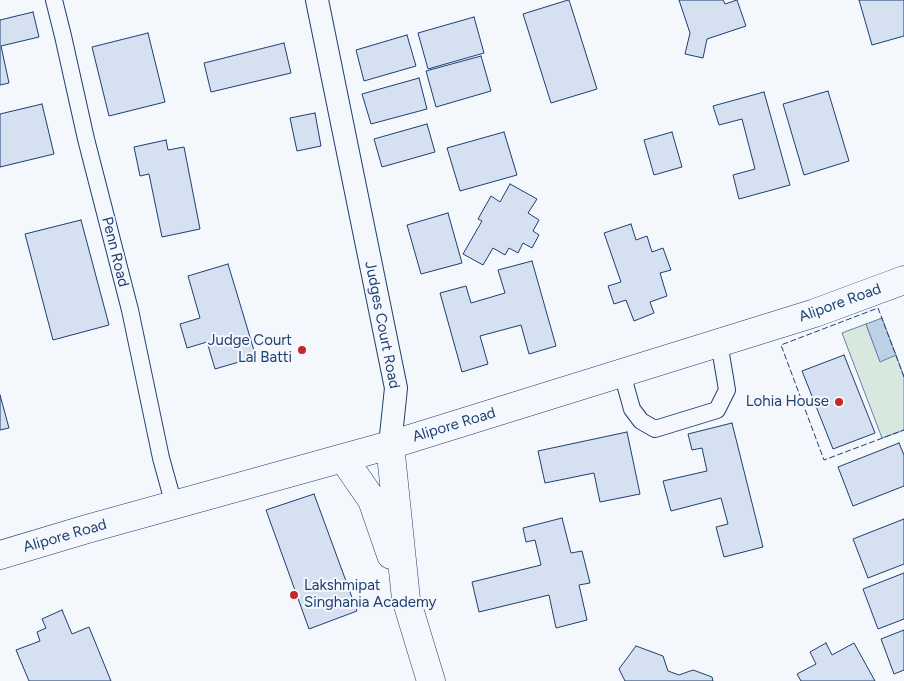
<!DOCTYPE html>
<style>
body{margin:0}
canvas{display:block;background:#f4f7fb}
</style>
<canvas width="904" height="681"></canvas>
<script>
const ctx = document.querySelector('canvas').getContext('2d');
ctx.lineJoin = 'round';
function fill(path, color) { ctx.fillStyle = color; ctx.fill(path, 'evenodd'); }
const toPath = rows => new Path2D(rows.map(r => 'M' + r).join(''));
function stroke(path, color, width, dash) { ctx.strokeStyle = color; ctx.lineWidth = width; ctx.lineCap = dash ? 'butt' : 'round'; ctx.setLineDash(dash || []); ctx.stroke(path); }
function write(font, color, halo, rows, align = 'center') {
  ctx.font = font + ' Figtree,sans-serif'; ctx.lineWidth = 4; ctx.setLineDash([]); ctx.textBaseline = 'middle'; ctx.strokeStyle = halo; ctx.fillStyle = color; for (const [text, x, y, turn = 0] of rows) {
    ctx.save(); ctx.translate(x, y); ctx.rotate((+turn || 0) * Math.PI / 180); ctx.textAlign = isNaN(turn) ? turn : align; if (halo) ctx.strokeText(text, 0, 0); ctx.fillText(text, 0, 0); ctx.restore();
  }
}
const green = toPath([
 [866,324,880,361,896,355,904,377,904,430,882,438,842,333,866,324]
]);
const water = toPath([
 [882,318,896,355,880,362,866,324,882,318]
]);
const building = toPath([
 [568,0,569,0,597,89,551,103,523,14,568,0],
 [679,0,723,0,725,4,737,0,746,26,707,39,703,58,685,54,690,33,679,0],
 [859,0,904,0,904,36,872,45,859,0],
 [33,12,39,37,1,46,9,83,0,85,0,20,33,12],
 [474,17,484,53,428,69,418,33,474,17],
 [148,33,165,102,109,116,92,47,148,33],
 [407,35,416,66,364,81,356,50,407,35],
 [284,43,291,73,211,92,204,63,284,43],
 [481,56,491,91,436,107,426,71,481,56],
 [419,78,427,109,371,124,362,94,419,78],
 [828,91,849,161,804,175,783,104,828,91],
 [764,92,790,185,739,199,733,175,755,169,742,119,719,125,713,106,764,92],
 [42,104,54,154,0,167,0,114,42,104],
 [315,113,321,146,297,151,290,118,315,113],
 [427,124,435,152,382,167,374,139,427,124],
 [504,132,517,175,460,191,447,148,504,132],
 [672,132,682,167,654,175,644,140,672,132],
 [166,140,168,150,184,147,200,229,162,237,149,174,140,176,134,147,166,140],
 [510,184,537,199,528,213,539,220,533,231,539,235,532,248,523,243,518,253,509,248,505,255,493,248,483,265,463,254,482,221,478,219,491,196,500,202,510,184],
 [448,213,462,263,421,274,407,225,448,213],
 [81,220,109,325,53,340,25,234,81,220],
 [631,224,636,240,647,236,652,252,663,248,671,270,660,273,667,296,650,302,654,313,634,321,626,300,614,304,608,286,621,282,604,233,631,224],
 [532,261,556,346,529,354,521,325,480,336,488,364,462,372,440,293,466,286,471,303,505,293,498,270,532,261],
 [228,264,256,357,215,369,207,342,187,348,180,324,200,318,188,276,228,264],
 [844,355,875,433,833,449,802,371,844,355],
 [0,395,9,428,0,430,0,395],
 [732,423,763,547,724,557,716,527,728,524,721,498,671,511,663,481,707,471,702,448,692,450,688,434,732,423],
 [627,432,640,494,600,502,594,473,545,483,538,451,627,432],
 [899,443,904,455,904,486,853,506,838,467,899,443],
 [314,494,357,611,309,629,266,510,314,494],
 [562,518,571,553,582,551,590,583,579,585,587,620,556,628,549,595,479,612,472,582,541,565,535,540,526,542,523,528,562,518],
 [904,519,904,564,868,578,853,539,904,519],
 [904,573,904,619,878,629,863,589,904,573],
 [62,610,72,634,89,627,111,681,29,681,16,650,40,641,37,632,46,628,42,619,62,610],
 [904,630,904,670,894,674,881,639,904,630],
 [826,643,832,655,854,643,875,681,801,681,797,674,816,664,810,652,826,643],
 [636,646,663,656,668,671,679,675,693,670,712,677,713,681,625,681,619,669,636,646]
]);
const street = toPath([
 [54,0,63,36,86,139,130,310,161,458,174,505],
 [622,373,632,409,641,421,655,429,717,410,727,390,721,354,717,343]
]);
const secondary = toPath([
 [317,0,396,388,390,445]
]);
const highway = toPath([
 [390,445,406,599,431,681],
 [343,458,372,500,391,555],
 [0,555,87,529,390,445,815,313,904,280]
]);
const fence = toPath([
 [904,377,878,308,781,345,824,460,904,430]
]);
const markers = [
 [302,350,5,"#c62828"],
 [839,402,5,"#c62828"],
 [294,595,5,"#c62828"]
];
const streetNames = [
 ["Penn Road",115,252,76],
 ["Alipore Road",840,303,-20],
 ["Judges Court Road",382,325,79],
 ["Alipore Road",454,425,-17],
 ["Alipore Road",65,536,-16]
];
const poiNames = [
 ["Judge Court",292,341],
 ["Lal Batti",292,358],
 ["Lohia House",829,402],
 ["Lakshmipat",304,586,"left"],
 ["Singhania Academy",304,603,"left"]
];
fill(green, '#d7e8df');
stroke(green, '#687fa3', 1);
fill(water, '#bed0e5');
stroke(water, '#687fa3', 1);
fill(building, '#d5e0f0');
stroke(building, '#1d3f73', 1);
stroke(street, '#1d3f73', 18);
stroke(secondary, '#1d3f73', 24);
stroke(highway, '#1d3f73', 29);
stroke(street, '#f4f7fb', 16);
stroke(secondary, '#f4f7fb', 22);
stroke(highway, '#f4f7fb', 28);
stroke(fence, '#1d3f73', 1, [6, 2.5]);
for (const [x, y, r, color] of markers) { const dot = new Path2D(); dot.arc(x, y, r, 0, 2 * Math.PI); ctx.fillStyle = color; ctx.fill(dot); stroke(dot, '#f4f7fb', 2); }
write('15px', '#1d3f73', '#f4f7fb', streetNames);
write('15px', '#1d3f73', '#f4f7fb', poiNames, 'right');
</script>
